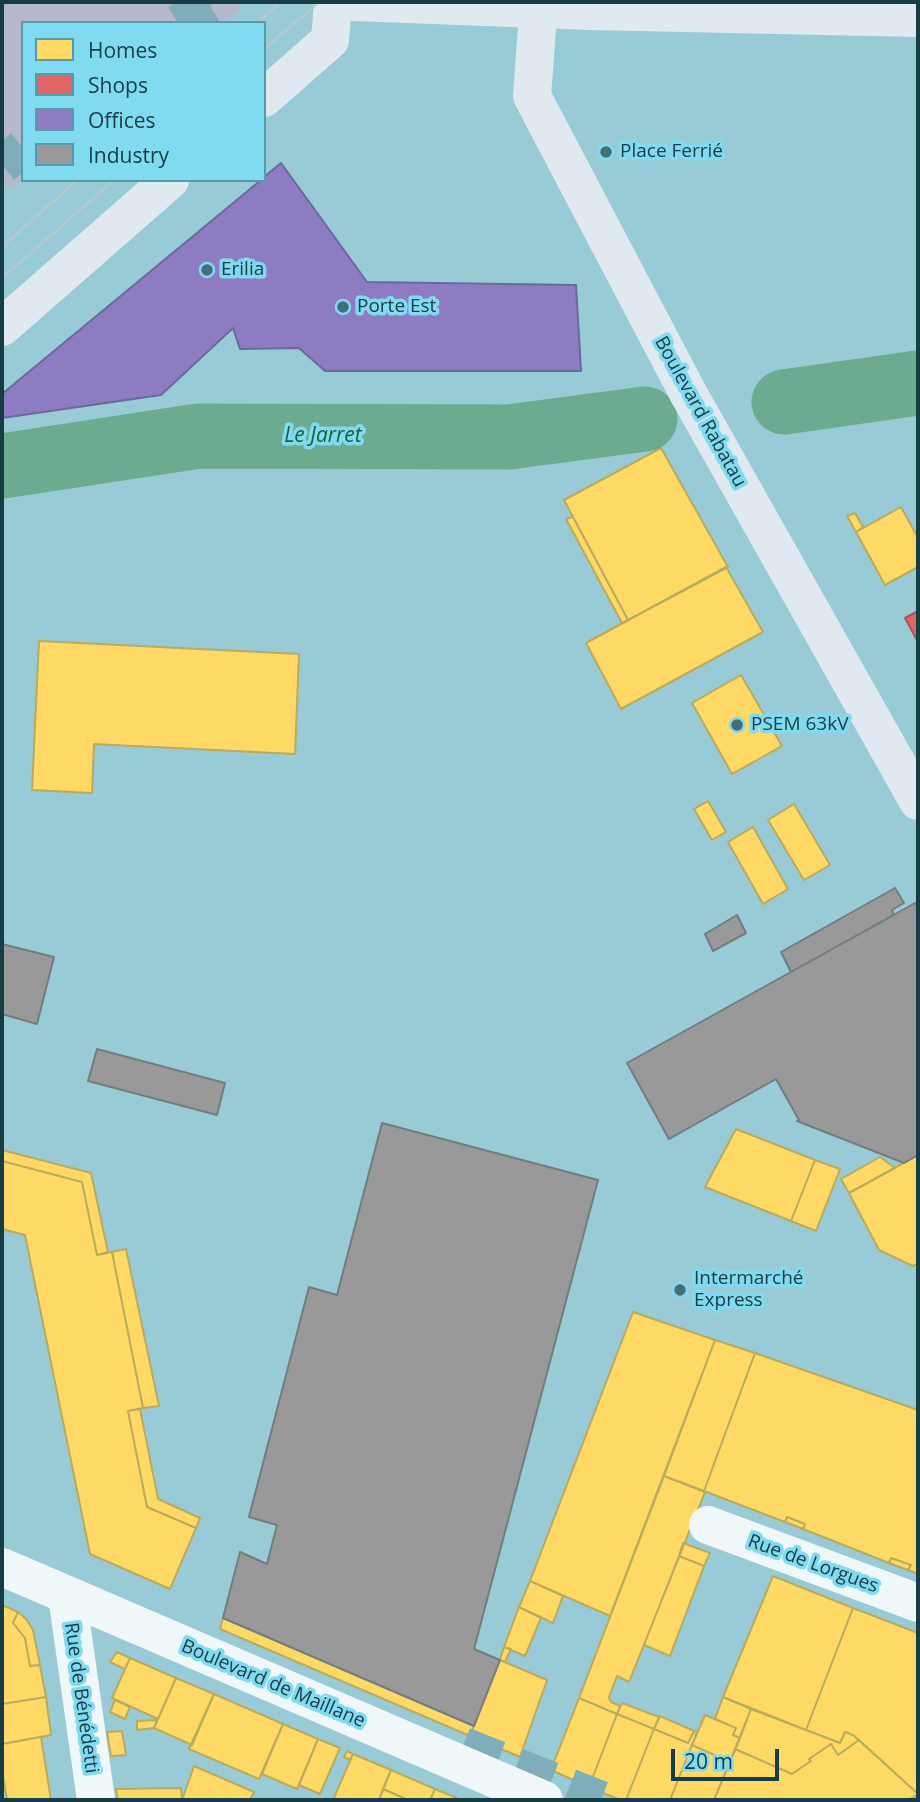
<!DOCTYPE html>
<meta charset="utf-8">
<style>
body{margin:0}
#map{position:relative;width:920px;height:1802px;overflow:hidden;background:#99cbd7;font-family:"Open Sans",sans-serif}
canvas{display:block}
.frame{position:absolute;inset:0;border:4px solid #163c45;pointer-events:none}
.legend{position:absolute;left:21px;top:21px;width:245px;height:161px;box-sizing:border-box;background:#80daf0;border:2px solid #569bac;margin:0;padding:9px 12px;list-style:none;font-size:21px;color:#163c45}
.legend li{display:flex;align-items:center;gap:14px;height:35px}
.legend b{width:35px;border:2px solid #569bac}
.scale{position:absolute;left:671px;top:1749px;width:108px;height:32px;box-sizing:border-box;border:4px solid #163c45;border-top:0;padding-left:9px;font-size:21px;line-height:24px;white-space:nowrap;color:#163c45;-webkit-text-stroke:5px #80daf0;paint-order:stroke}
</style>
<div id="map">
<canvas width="920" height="1802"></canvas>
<div class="frame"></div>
<ul class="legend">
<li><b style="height:19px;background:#ffd966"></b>Homes</li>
<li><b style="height:19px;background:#e06666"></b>Shops</li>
<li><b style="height:19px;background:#8e7cc3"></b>Offices</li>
<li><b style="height:19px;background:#999"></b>Industry</li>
</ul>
<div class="scale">20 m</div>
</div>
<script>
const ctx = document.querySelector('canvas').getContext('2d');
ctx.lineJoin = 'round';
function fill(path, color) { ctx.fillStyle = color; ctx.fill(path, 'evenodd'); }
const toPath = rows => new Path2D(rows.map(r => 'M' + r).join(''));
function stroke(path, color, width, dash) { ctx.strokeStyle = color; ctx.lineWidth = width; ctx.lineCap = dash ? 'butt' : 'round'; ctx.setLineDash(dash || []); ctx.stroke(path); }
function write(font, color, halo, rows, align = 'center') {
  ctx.font = font + ' "Open Sans",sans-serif'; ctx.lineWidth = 7; ctx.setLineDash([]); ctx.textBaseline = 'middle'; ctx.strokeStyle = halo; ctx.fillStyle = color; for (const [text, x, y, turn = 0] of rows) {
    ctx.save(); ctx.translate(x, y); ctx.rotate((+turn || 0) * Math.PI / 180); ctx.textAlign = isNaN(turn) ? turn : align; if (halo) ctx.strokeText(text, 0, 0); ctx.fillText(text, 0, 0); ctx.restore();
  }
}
const green = toPath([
 [2,2,240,2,241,9,225,23,23,23,23,177,10,190,2,181]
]);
const homes = toPath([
 [661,448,728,567,628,620,564,500,661,448],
 [901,507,918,538,918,567,885,585,856,532,901,507],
 [855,513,863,527,856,532,847,516,855,513],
 [573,517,628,620,622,623,566,519,573,517],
 [726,567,763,632,621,709,586,643,726,567],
 [39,641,299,654,295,754,94,744,92,793,32,790,39,641],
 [741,675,782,746,732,774,692,703,741,675],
 [708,801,726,832,712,840,694,809,708,801],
 [794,804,830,865,804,880,768,820,794,804],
 [753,827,788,889,763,904,728,842,753,827],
 [736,1129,815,1160,791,1221,705,1187,736,1129],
 [2,1150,91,1173,108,1252,97,1255,82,1182,2,1161,2,1150],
 [918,1155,918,1263,913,1266,879,1250,849,1193,918,1155],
 [880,1157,895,1168,849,1193,841,1179,880,1157],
 [815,1160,840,1169,816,1231,791,1221,815,1160],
 [2,1161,82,1182,97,1255,112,1252,143,1408,128,1411,147,1507,196,1528,170,1589,90,1554,25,1235,2,1229,2,1161],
 [126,1249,159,1406,143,1408,112,1252,126,1249],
 [633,1312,715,1340,610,1616,530,1581,633,1312],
 [715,1340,755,1353,704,1491,664,1476,715,1340],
 [755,1353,918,1410,918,1574,908,1570,911,1565,891,1558,889,1563,803,1529,805,1524,787,1517,785,1522,704,1491,755,1353],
 [140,1409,158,1499,200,1518,196,1528,147,1507,128,1411,140,1409],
 [664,1476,705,1492,629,1682,617,1676,609,1697,611,1702,620,1706,617,1714,579,1698,664,1476],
 [787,1517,805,1524,803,1529,785,1522,787,1517],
 [683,1543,710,1553,704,1566,679,1556,683,1543],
 [679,1556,704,1566,670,1656,644,1645,679,1556],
 [891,1558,911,1565,908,1570,889,1563,891,1558],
 [773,1576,853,1608,806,1730,723,1697,773,1576],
 [530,1581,563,1596,553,1623,519,1607,530,1581],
 [2,1605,18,1612,13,1623,25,1638,30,1666,40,1665,46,1697,2,1704,2,1605],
 [519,1607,541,1618,525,1656,504,1647,519,1607],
 [853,1608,918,1633,918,1794,853,1735,845,1732,840,1743,806,1730,853,1608],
 [18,1612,27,1620,33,1630,40,1665,30,1666,25,1638,13,1623,18,1612],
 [223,1618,474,1726,470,1736,220,1629,223,1618],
 [504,1647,511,1649,505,1662,500,1660,504,1647],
 [117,1652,130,1658,125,1669,110,1662,117,1652],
 [130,1658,176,1678,158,1719,112,1698,130,1658],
 [500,1660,547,1680,520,1757,470,1736,500,1660],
 [176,1678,214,1694,192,1745,154,1728,176,1678],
 [214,1694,283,1724,259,1779,189,1749,214,1694],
 [46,1697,51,1735,2,1744,2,1704,46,1697],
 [723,1697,751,1709,740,1738,733,1735,736,1728,715,1719,723,1697],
 [579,1698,617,1714,589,1787,551,1770,579,1698],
 [115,1700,130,1707,125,1719,110,1712,115,1700],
 [622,1703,659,1717,654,1729,617,1714,622,1703],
 [751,1709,840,1743,845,1732,853,1735,859,1740,838,1755,831,1744,809,1759,811,1761,792,1774,735,1749,751,1709],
 [617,1714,654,1729,626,1800,620,1800,589,1787,617,1714],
 [705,1715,736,1728,733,1735,740,1738,730,1762,692,1745,705,1715],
 [660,1716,694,1731,688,1743,654,1729,660,1716],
 [157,1720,154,1728,137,1730,137,1721,157,1720],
 [283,1724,318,1739,297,1789,262,1774,283,1724],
 [654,1729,688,1743,694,1731,697,1732,670,1800,626,1800,654,1729],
 [122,1731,126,1755,111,1756,107,1732,122,1731],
 [41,1737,51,1800,7,1800,2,1770,2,1744,41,1737],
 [318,1739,340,1748,320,1794,299,1785,318,1739],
 [859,1740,918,1794,909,1800,714,1800,735,1749,792,1774,811,1761,809,1759,831,1744,838,1755,859,1740],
 [692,1745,730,1762,714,1800,670,1800,692,1745],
 [347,1751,353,1754,350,1760,344,1757,347,1751],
 [353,1754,391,1770,379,1800,333,1800,353,1754],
 [194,1766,254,1792,250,1800,182,1800,194,1766],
 [391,1770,435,1789,430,1800,402,1800,404,1798,383,1789,391,1770],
 [181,1788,182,1800,118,1800,116,1789,181,1788],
 [383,1789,404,1798,402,1800,379,1800,383,1789],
 [435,1789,457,1798,456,1800,430,1800,435,1789]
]);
const shops = toPath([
 [918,611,918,642,905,618,918,611]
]);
const offices = toPath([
 [281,163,367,282,576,285,581,371,325,371,299,348,240,349,233,328,161,395,2,418,2,394,261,180,264,180,264,177,281,163]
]);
const industry = toPath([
 [895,888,904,903,892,910,894,915,791,972,781,952,895,888],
 [915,903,918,910,918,1155,904,1163,797,1121,799,1120,776,1079,669,1139,627,1063,915,903],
 [737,915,746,933,713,951,705,934,737,915],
 [2,944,54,957,37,1024,2,1014,2,944],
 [97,1049,225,1083,217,1115,88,1081,97,1049],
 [382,1123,598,1180,474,1649,500,1660,474,1726,223,1618,240,1552,267,1564,277,1525,249,1517,309,1287,337,1295,382,1123]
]);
const river = toPath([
 [784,402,918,383],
 [2,466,199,436,509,437,645,419]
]);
const highwayTunnel = toPath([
 [178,23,209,4,218,2],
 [2,165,23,148],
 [463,1746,601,1800]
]);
const minor = toPath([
 [708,1525,918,1603],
 [2,1567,544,1800],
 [67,1595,96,1800]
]);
const major = toPath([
 [355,2,591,11,918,18],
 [539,2,532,96,688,393,918,801],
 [264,98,330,40,333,2],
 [2,327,170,180]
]);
const tram = toPath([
 [257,23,281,2],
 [264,49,319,2],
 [2,247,77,180],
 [2,278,114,180]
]);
const markers = [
 [606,152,7,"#446e78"],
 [207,270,7,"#446e78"],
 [343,307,7,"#446e78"],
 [737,725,7,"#446e78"],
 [680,1290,7,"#446e78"]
];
const poiNames = [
 ["Place Ferrié",620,152],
 ["Erilia",221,270],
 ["Porte Est",357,307],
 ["PSEM 63kV",751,725],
 ["Intermarché",694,1279],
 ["Express",694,1301]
];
const streetNames = [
 ["Boulevard Rabatau",700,412,61],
 ["Rue de Lorgues",813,1564,20],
 ["Boulevard de Maillane",273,1684,23],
 ["Rue de Bénédetti",81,1698,82]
];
const waterNames = [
 ["Le Jarret",323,436]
];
fill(green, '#b6b8cd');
fill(homes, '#ffd966');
stroke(homes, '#b9aa5c', 2);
fill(shops, '#e06666');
stroke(shops, '#a3595c', 2);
fill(offices, '#8e7cc3');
stroke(offices, '#6a699d', 2);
fill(industry, '#999');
stroke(industry, '#727d80', 2);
stroke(river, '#6cab90', 65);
stroke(highwayTunnel, '#7faeba', 38, [38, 19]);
stroke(minor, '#f0f7f9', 38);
stroke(major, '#e0e9f0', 38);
stroke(tram, '#b9c8cb', 2);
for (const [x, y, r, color] of markers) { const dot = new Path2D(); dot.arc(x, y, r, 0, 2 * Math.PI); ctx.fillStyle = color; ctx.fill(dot); stroke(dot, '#80daf0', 2.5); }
write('19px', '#163c45', '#80daf0', poiNames, 'left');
write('19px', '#163c45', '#80daf0', streetNames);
write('italic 21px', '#12633a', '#80daf0', waterNames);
</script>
